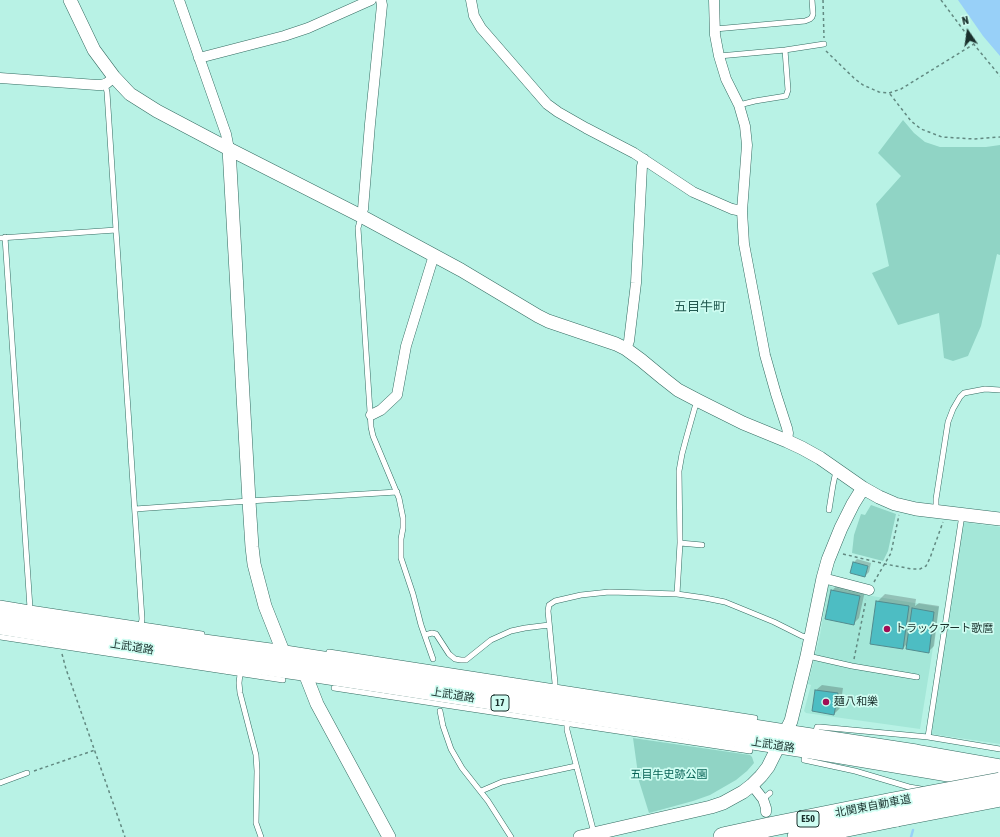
<!DOCTYPE html>
<meta charset="utf-8">
<style>
body{margin:0}
#map{position:relative;width:1000px;height:837px;overflow:hidden;background:#b8f2e5;font-family:"Asap Condensed",sans-serif}
canvas{display:block}
.north{position:absolute;left:948px;top:12px;width:40px;height:40px;-webkit-text-stroke:3px #cffdf2;paint-order:stroke;rotate:347deg;font-size:11px;font-weight:700;line-height:16px;text-align:center;color:#19302c}
.north::after{content:'';display:block;margin:auto;width:14px;height:18px;background:#19302c;clip-path:polygon(50% 0,100% 100%,50% 72%,0 100%)}
</style>
<div id="map">
<canvas width="1000" height="837"></canvas>
<div class="north">N</div>
</div>
<script>
const ctx = document.querySelector('canvas').getContext('2d');
ctx.lineJoin = 'round';
function fill(path, color) { ctx.fillStyle = color; ctx.fill(path, 'evenodd'); }
const toPath = rows => new Path2D(rows.map(r => 'M' + r).join(''));
function stroke(path, color, width, dash) { ctx.strokeStyle = color; ctx.lineWidth = width; ctx.lineCap = dash ? 'butt' : 'round'; ctx.setLineDash(dash || []); ctx.stroke(path); }
function write(font, color, halo, rows, align = 'center') {
  ctx.font = font + ' "Asap Condensed","Noto Sans JP",sans-serif'; ctx.lineWidth = 3.5; ctx.setLineDash([]); ctx.textBaseline = 'middle'; ctx.strokeStyle = halo; ctx.fillStyle = color; for (const [text, x, y, turn = 0] of rows) {
    ctx.save(); ctx.translate(x, y); ctx.rotate((+turn || 0) * Math.PI / 180); ctx.textAlign = isNaN(turn) ? turn : align; if (halo) ctx.strokeText(text, 0, 0); ctx.fillText(text, 0, 0); ctx.restore();
  }
}
const built = toPath([
 [962,522,1000,527,1000,744,931,734],
 [828,586,872,596,939,607,930,667,920,729,806,713,804,711,811,685,808,684,820,635]
]);
const green = toPath([
 [903,120,914,133,925,142,940,147,986,147,1000,145,1000,255,997,254,981,326,968,356,953,361,944,358,939,313,898,325,872,273,889,266,876,204,901,176,878,153],
 [871,505,896,514,888,551,883,561,852,553,854,535,861,514,865,515],
 [633,738,750,755,752,757,754,763,747,771,736,780,710,795,693,801,649,813,639,781]
]);
const water = toPath([
 [958,0,1000,0,1000,56,983,36]
]);
const shadow = toPath([
 [857,559,871,563,869,572,865,576,854,562],
 [837,585,865,591,859,618,854,623,832,591],
 [885,594,916,599,915,606,919,603,939,606,934,646,928,652,908,643,903,648,877,602],
 [822,685,843,688,840,708,834,714,816,690]
]);
const stream = toPath([
 [911,837,913,830]
]);
const building = toPath([
 [853,562,868,566,865,577,850,573,853,562],
 [831,590,860,596,854,625,825,619,831,590],
 [876,601,909,606,903,649,870,644,876,601],
 [912,608,934,612,929,653,906,649,912,608],
 [815,690,838,693,834,715,812,711,815,690]
]);
const path = toPath([
 [823,0,824,38],
 [941,0,976,47,1000,76],
 [826,51,855,79,863,85,879,92,889,93,901,89,974,44],
 [890,94,911,121,921,129,942,137,974,139,1000,137],
 [843,554,885,564,912,569,920,569,926,566,930,558,943,522],
 [874,582,891,553,899,515],
 [62,654,66,669,125,837],
 [854,659,866,600],
 [34,771,95,750]
]);
const service = toPath([
 [715,29,805,21,810,19,812,17,813,14,812,0],
 [719,56,785,50,824,44],
 [105,84,107,92,116,230,142,619,141,625],
 [739,105,755,101,786,96,788,90,785,50],
 [361,217,358,228,371,427,373,436,399,498,403,518,403,528,401,539,401,558,413,594,421,625,433,659],
 [5,237,30,608],
 [0,238,116,230],
 [135,509,249,501,397,492],
 [829,510,833,485,836,471],
 [936,511,936,499,948,422,953,409,960,397,964,393,985,389,1000,390],
 [680,543,702,545],
 [677,594,680,543,679,471,682,454,686,439,695,407,699,401],
 [0,603,30,608,202,634],
 [425,635,432,633,436,634,449,654,455,659,461,660,466,660,491,640,511,631,525,628,549,625],
 [0,637,283,680],
 [329,652,755,718],
 [808,656,852,666,917,677],
 [240,674,239,683,240,693,256,755,257,771,256,823,261,837],
 [555,686,555,683,548,611,549,605,555,601,581,595,609,592,646,593,677,594,705,598,725,602,774,622,802,636,810,638],
 [334,688,458,707,750,751],
 [440,711,443,726,451,749,462,768,488,801,511,837],
 [567,723,567,730,594,833],
 [815,735,817,727,820,727,928,737,1000,749],
 [928,737,962,515],
 [805,752,804,760,855,771,909,787,921,789],
 [0,783,27,773],
 [481,791,502,782,576,766],
 [763,799,770,793]
]);
const minor = toPath([
 [179,0,226,134,229,149],
 [471,0,474,16,481,28,547,104,558,112,586,128,634,153,693,192,732,209,742,211],
 [714,0,715,35,719,56,726,79,739,105,745,126,747,145,742,211,744,244,765,355,776,394,787,428,788,433,787,441],
 [199,58,284,36,308,28,371,0],
 [0,78,97,85,102,85,107,83,114,77],
 [361,216,363,209,370,124,382,5,381,0],
 [626,349,629,341,636,283,642,166,644,159],
 [371,415,381,410,397,395,406,346,434,255],
 [823,578,869,590],
 [752,785,763,799,766,808,766,812]
]);
const tertiary = toPath([
 [70,0,94,50,114,77,130,94,157,111,229,149,361,216,461,270,538,316,548,321,616,344,626,349,641,360,664,379,678,390,699,401,743,423,787,441,802,448,820,458,863,488,879,497,895,504,916,509,1000,519],
 [229,149,249,501,252,547,254,564,265,606,282,649,287,658,300,667,306,676,317,704,389,837],
 [580,837,711,807,723,803,743,792,752,785,761,776,768,767,791,721,807,656,823,578,828,560,841,528,853,504,863,488]
]);
const trunk = toPath([
 [0,613,145,635,285,654,785,733,916,753,1000,768],
 [0,626,168,653,303,672,805,749,996,781]
]);
const motorway = toPath([
 [723,837,769,827,893,802],
 [797,837,897,817]
]);
const motorwayBridge = toPath([
 [893,802,1000,782],
 [897,817,1000,797]
]);
const markers = [
 [887,629,4,"#a00d55"],
 [826,702,4,"#a00d55"]
];
const shields = [
 [500,703,18],
 [808,819,22]
];
const shieldNames = [
 ["17",500,703],
 ["E50",808,819]
];
const poiNames = [
 ["トラックアート歌麿",895,629],
 ["麺八和樂",834,702]
];
const streetNames = [
 ["上武道路",132,647,9],
 ["上武道路",453,695,9],
 ["上武道路",773,745,9],
 ["北関東自動車道",873,806,-11]
];
const parkNames = [
 ["五目牛史跡公園",669,775]
];
const quarterNames = [
 ["五目牛町",700,307]
];
fill(built, '#a4e7d8');
fill(green, '#90d4c5');
fill(water, '#98d0f8');
fill(shadow, '#0003');
stroke(stream, '#98d0f8', 2.5);
fill(building, '#4dbdc3');
stroke(building, '#528c8f', 1);
stroke(service, '#346b61', 6);
stroke(minor, '#346b61', 11);
stroke(tertiary, '#346b61', 14);
stroke(trunk, '#346b61', 18);
stroke(motorway, '#346b61', 20);
stroke(path, '#628981', 1.5, [3, 3]);
stroke(service, '#fff', 5);
stroke(minor, '#fff', 10);
stroke(tertiary, '#fff', 13);
stroke(trunk, '#fff', 17);
stroke(motorway, '#fff', 19);
stroke(motorwayBridge, '#346b61', 20, []);
stroke(motorwayBridge, '#fff', 19);
for (const [x, y, r, color] of markers) { const dot = new Path2D(); dot.arc(x, y, r, 0, 2 * Math.PI); ctx.fillStyle = color; ctx.fill(dot); stroke(dot, '#cffdf2', 1.5); }
for (const [x, y, w] of shields) { const box = new Path2D(); box.roundRect(x - w / 2, y - 8, w, 16, 3); ctx.fillStyle = '#cffdf2'; ctx.fill(box); stroke(box, '#19302c', 1); }
write('bold 10px', '#19302c', null, shieldNames);
write('11px', '#19302c', '#cffdf2', poiNames, 'left');
write('11px', '#19302c', '#cffdf2', streetNames);
write('11px', '#046053', '#cffdf2', parkNames);
write('13px', '#21594f', '#cffdf2', quarterNames);
</script>
